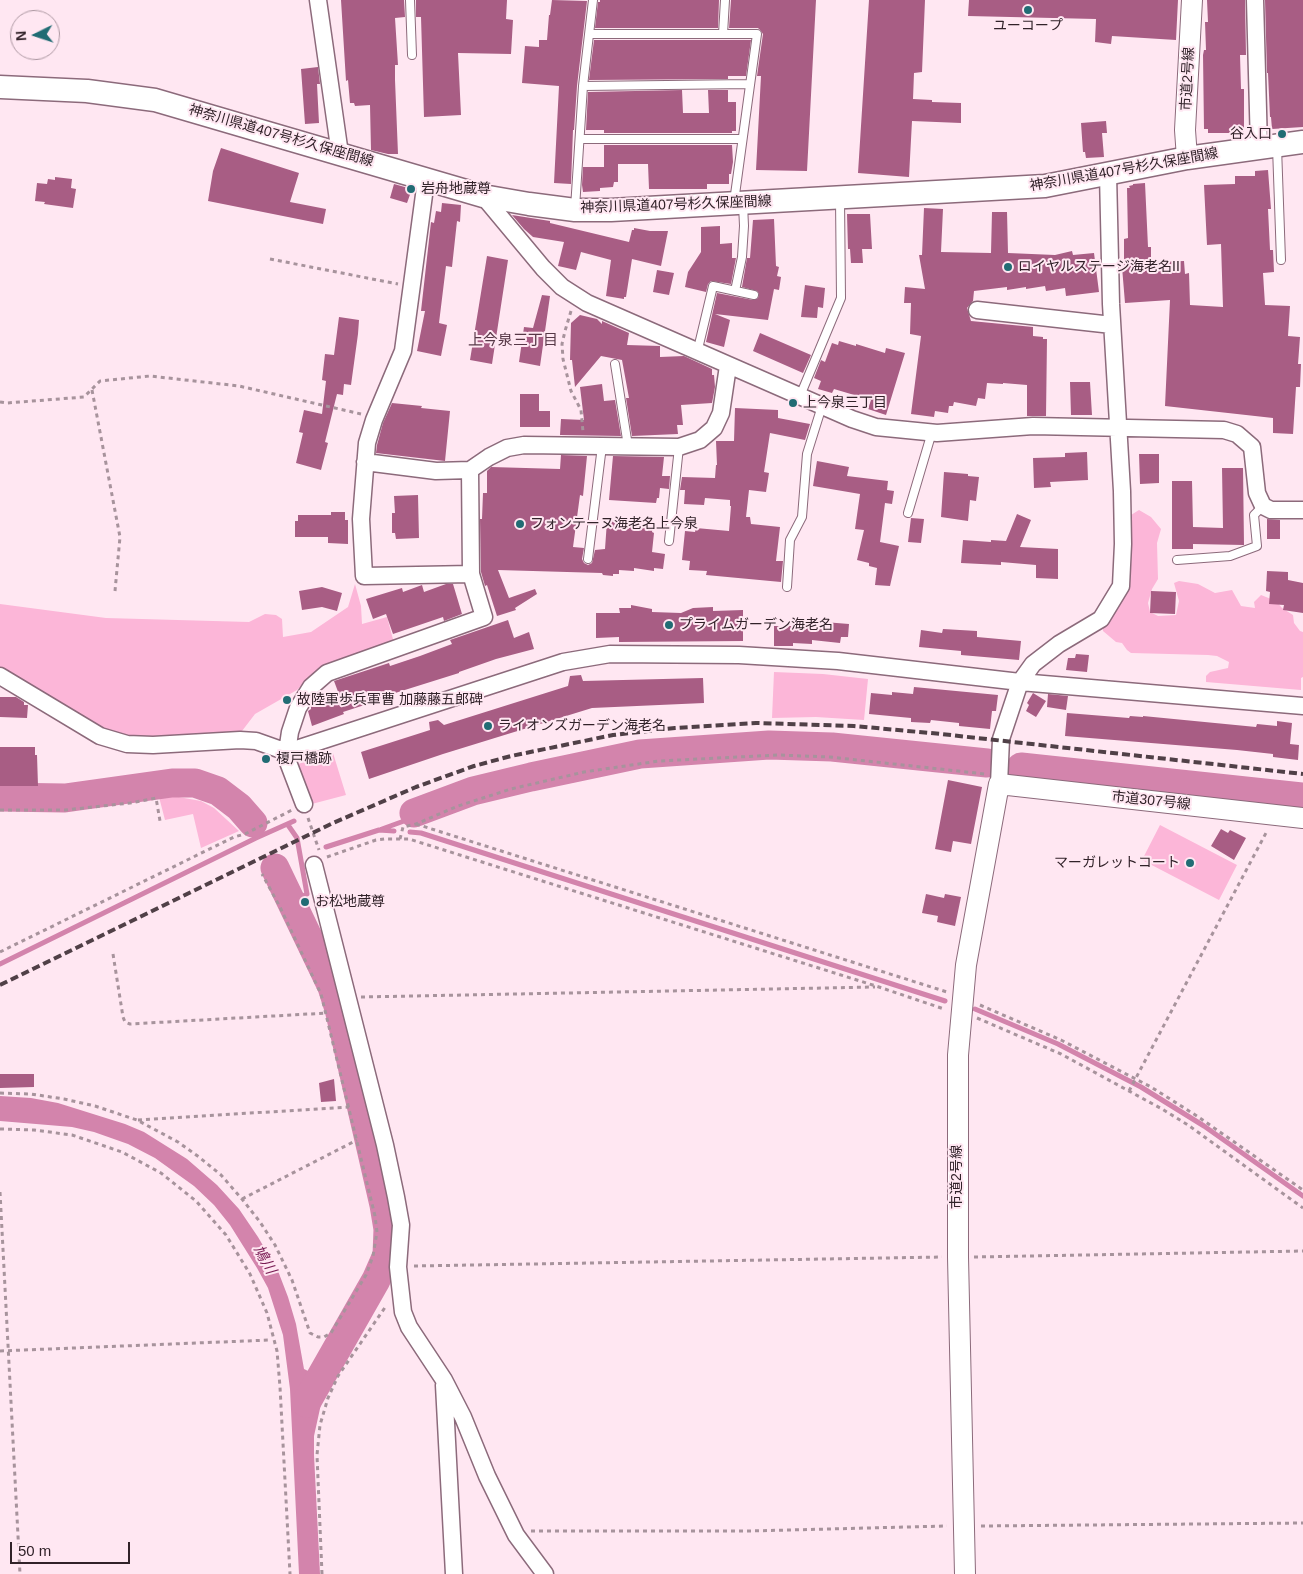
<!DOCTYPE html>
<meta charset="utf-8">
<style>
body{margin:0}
#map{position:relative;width:1303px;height:1574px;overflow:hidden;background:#ffe7f2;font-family:Helvetica,sans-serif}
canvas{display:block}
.north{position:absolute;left:10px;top:10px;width:50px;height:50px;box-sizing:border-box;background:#ffe7f2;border:1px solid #ad98a2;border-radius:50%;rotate:266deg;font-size:14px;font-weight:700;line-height:20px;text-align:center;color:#312229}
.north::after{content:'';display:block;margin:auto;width:18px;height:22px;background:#216c74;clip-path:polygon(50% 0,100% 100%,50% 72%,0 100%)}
.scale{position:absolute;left:10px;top:1542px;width:120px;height:22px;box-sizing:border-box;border:2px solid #312229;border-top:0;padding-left:6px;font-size:15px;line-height:18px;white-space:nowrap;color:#312229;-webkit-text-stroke:4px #ffe7f2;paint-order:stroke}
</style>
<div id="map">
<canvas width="1303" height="1574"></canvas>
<div class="north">N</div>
<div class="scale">50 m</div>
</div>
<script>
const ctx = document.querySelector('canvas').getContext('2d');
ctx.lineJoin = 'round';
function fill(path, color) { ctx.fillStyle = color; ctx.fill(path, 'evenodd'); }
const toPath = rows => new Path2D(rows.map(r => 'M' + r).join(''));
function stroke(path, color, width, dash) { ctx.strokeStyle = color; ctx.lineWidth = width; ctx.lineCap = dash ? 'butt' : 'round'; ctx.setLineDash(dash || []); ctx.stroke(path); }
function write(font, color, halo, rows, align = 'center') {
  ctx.font = font + ' Helvetica,"Noto Sans JP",sans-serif'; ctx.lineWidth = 4; ctx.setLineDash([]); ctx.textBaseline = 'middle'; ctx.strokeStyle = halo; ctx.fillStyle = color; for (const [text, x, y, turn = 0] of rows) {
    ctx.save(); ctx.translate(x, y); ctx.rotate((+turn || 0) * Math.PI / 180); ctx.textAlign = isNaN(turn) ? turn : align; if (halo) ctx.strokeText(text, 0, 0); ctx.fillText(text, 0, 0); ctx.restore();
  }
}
const green = toPath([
 [1139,510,1151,517,1161,529,1157,543,1158,579,1152,589,1148,603,1150,612,1158,616,1176,615,1179,601,1174,583,1179,581,1198,584,1215,593,1232,590,1241,606,1255,608,1254,602,1261,595,1276,601,1282,608,1293,615,1294,623,1300,631,1303,632,1303,677,1301,678,1301,690,1206,682,1206,676,1210,672,1228,668,1229,662,1217,656,1208,655,1131,653,1127,650,1122,643,1116,642,1103,631,1103,625,1125,597,1130,577,1128,556,1131,515],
 [355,584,361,606,362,624,387,617,394,643,321,667,297,690,255,714,242,731,216,749,108,746,0,676,0,604,106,618,249,622,265,614,276,615,282,619,283,637,311,632,348,607],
 [774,672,823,674,868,679,864,720,816,717,772,718],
 [333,753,346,795,308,805,295,770,298,764],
 [173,796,201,801,214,808,239,831,201,848,193,814,165,820,159,797],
 [1160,825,1237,865,1219,900,1142,860]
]);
const water = toPath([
 [0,1096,31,1098,58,1103,125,1124,144,1132,187,1159,217,1185,239,1209,258,1237,278,1271,288,1297,296,1324,304,1369,331,1382,321,1404,314,1436,314,1455,320,1574,299,1574,290,1389,283,1335,268,1288,257,1268,230,1225,214,1205,194,1186,155,1158,128,1144,94,1132,72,1127,0,1121]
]);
const stream = toPath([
 [288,825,297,838,307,894,291,902],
 [382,829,404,821,414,813],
 [410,832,421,833,945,1001],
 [326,847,379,830,394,831],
 [0,964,256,838,294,821],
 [975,1009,1058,1044,1141,1087,1204,1126,1303,1196]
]);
const river = toPath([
 [1021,767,1303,797],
 [0,797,65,798,172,783,195,783,218,791,239,807,253,823],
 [414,813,473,791,531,777,640,754,769,745,832,747,987,763],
 [275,868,332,987,339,1009,384,1205,388,1229,387,1255,376,1280,306,1403]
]);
const building = toPath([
 [341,0,404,0,405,17,395,18,398,65,395,65,395,80,398,154,388,154,371,150,370,105,355,106,354,103,350,103,348,80,346,81],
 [416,0,507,0,506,19,513,20,511,54,458,53,461,115,424,117,421,17,416,17],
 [552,0,587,1,577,86,574,130,573,130,571,184,554,183,559,86,522,83,525,46,539,47,539,40,547,40,549,15,550,15],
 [600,0,719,0,718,28,595,28,598,2,600,2],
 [731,0,816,0,807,171,756,170,761,76,757,76,763,34,760,30,758,28,729,28],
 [869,0,925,0,922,72,914,73,913,99,932,100,932,102,961,103,961,123,912,121,909,177,858,173],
 [969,0,1178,0,1176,40,1112,36,1111,44,1095,42,1096,19,968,16],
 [1207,0,1245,0,1246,55,1240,55,1241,89,1244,89,1244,133,1208,133,1208,129,1204,129,1203,55,1204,50,1206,50,1205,22,1208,22],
 [1265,0,1303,0,1303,127,1272,129,1271,117,1270,117,1268,73,1267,73],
 [594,40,751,40,746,76,728,76,728,79,589,80],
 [318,67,320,84,317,84,319,123,305,124,301,69],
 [682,90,683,113,709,113,708,90,728,90,728,102,736,102,736,131,732,131,732,133,604,133,604,130,586,130,588,92],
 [1106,121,1107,133,1102,133,1104,157,1086,158,1085,152,1083,152,1081,123],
 [604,145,732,145,733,162,731,174,729,174,729,184,707,184,707,189,649,189,648,164,618,164,618,182,614,182,613,187,600,188,600,191,583,192,582,185,583,167,604,167],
 [221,148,299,173,290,202,326,209,323,224,208,201,213,171],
 [1268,170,1271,209,1268,209,1270,250,1273,250,1274,272,1263,273,1265,305,1290,306,1288,336,1300,337,1298,364,1301,364,1300,387,1296,387,1293,434,1273,433,1273,418,1165,406,1170,300,1125,303,1122,267,1124,267,1124,239,1128,238,1127,188,1130,188,1129,186,1133,185,1133,184,1145,183,1148,247,1151,247,1151,262,1184,261,1185,274,1189,273,1190,305,1223,307,1221,244,1207,245,1204,185,1235,184,1235,176,1255,176,1255,171],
 [55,177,72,179,71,188,76,189,73,208,44,204,45,202,35,201,37,183,47,184,48,179,55,180],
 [394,184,412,189,407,203,390,198],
 [442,203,461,205,460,222,457,221,452,267,446,266,439,323,447,325,441,356,417,351,425,311,421,311,431,222,434,223,436,211,441,212],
 [924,208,943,209,941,252,991,253,992,212,1007,212,1008,253,1055,255,1072,251,1073,255,1094,253,1099,292,1066,296,1065,288,1046,291,1045,286,1026,289,1026,287,1007,290,1007,287,974,291,973,301,967,308,971,321,1033,327,1033,336,1043,337,1043,339,1047,339,1046,416,1027,416,1027,385,1003,383,1003,384,987,383,985,399,978,398,976,406,954,402,953,406,949,406,948,413,935,411,934,417,911,414,921,336,910,334,911,303,904,303,905,287,925,289,919,255,922,255],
 [847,214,870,214,872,249,862,249,863,263,851,263,850,249,848,249],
 [512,215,550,221,550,223,629,242,632,230,634,230,634,228,650,231,668,231,661,266,632,259,626,297,624,297,624,299,606,296,611,260,581,252,576,270,558,266,564,242,533,237,524,229],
 [774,219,776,266,779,267,777,276,781,277,779,290,774,289,768,320,715,314,730,320,724,347,706,342,717,293,753,300,758,298,759,294,757,291,742,287,747,258,750,258,753,220],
 [720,226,720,244,732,243,732,258,736,258,731,284,711,281,708,284,706,292,685,287,688,272,701,252,701,227],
 [487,256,508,260,492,364,470,360],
 [657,270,674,273,669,295,653,292],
 [805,285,825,288,823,308,818,307,817,318,801,317],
 [542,295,550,296,540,366,519,362,524,327,533,328],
 [580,315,597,319,602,324,602,321,629,333,627,345,660,346,660,357,684,356,712,369,712,375,714,375,715,387,712,403,681,405,683,425,677,425,678,434,632,436,626,398,629,398,622,360,601,356,575,387,572,360,570,360,571,323],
 [339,317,359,320,358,334,351,385,344,384,343,395,337,394,325,442,328,443,321,470,296,463,303,433,299,432,304,410,322,414,326,381,322,380,325,354,334,355],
 [760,333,811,355,803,373,753,351],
 [839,341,856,346,856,344,885,353,886,348,905,353,886,415,868,409,871,400,834,389,832,393,818,389,821,381,814,378,821,360,825,362,832,343,838,345],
 [1070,382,1090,382,1092,415,1071,415],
 [602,384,604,401,615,400,621,436,560,435,561,419,584,420,580,387],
 [520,394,539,394,539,411,550,411,550,427,520,427],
 [392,403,422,406,421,408,450,411,445,461,376,453,377,445,383,423],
 [735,408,778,410,778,418,810,424,805,440,770,433,764,472,769,473,766,492,749,490,746,517,750,517,751,524,780,527,776,561,783,561,781,582,706,575,707,571,689,570,690,561,682,560,685,531,695,532,696,528,729,531,731,506,730,506,730,500,705,498,704,505,684,504,685,490,680,490,682,477,715,478,716,465,717,465,716,441,734,441],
 [1087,452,1088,480,1050,482,1051,487,1034,488,1033,458,1065,457,1065,453],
 [1139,454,1159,454,1159,483,1140,484],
 [561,455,587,456,583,496,580,495,573,547,584,548,582,559,584,563,588,565,592,563,595,550,605,549,607,521,653,525,652,532,654,533,652,552,665,554,663,569,654,568,654,571,634,568,634,571,619,570,619,574,613,574,613,576,603,575,602,573,498,570,509,598,535,589,537,594,515,608,516,610,497,616,487,585,485,586,481,572,480,519,482,519,483,493,487,493,487,471,491,467,560,469],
 [613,456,664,457,662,476,670,476,669,489,660,488,659,498,657,498,656,503,609,500],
 [817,461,849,467,847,476,888,481,887,490,894,491,892,504,885,503,880,542,899,546,890,586,875,585,877,568,869,566,869,563,857,560,864,530,855,529,860,494,813,486],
 [1222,468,1243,468,1244,545,1193,544,1193,549,1172,549,1172,481,1192,481,1193,527,1223,528],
 [944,472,968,474,968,476,979,477,976,501,970,500,968,521,941,517],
 [418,495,419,538,396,539,395,533,392,533,392,513,395,513,394,496],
 [331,512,345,512,345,520,348,520,348,544,328,543,328,537,295,537,295,521,298,521,298,515,331,515],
 [1017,514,1031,520,1020,547,1058,549,1058,579,1036,578,1036,565,1001,562,1001,565,961,563,963,540,991,542,991,540,1006,541],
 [911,518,924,519,921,543,908,542],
 [1267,519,1280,520,1280,539,1267,539],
 [1267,571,1288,572,1288,580,1303,583,1303,613,1283,610,1284,605,1269,604,1270,592,1266,591],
 [446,584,453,584,462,614,444,621,443,617,393,634,386,614,373,619,366,599,402,588,403,592,422,585,424,592],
 [322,587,342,593,337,611,322,607,302,610,299,591],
 [1151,591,1176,592,1175,614,1150,613],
 [631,605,652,609,652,612,681,613,693,608,713,607,713,611,743,610,743,641,619,642,619,637,596,638,596,613,620,613,619,608,631,608],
 [508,620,514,638,529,632,534,649,496,659,459,672,459,673,392,694,392,696,343,712,344,714,312,726,308,711,311,709,311,706,340,697,334,681,389,663,390,666,420,656,452,644,450,640],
 [824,622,849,624,848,637,841,637,840,643,812,640,812,644,793,643,793,646,774,646,774,626,824,626],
 [943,629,977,631,977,637,1021,641,1019,660,961,655,961,651,919,647,921,630,942,633],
 [1076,654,1089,655,1087,672,1066,670,1068,658,1075,658],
 [581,675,583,681,703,678,704,703,592,708,443,754,369,779,361,752,430,730,429,722,438,720,444,725,568,686,570,676],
 [914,687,998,695,996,711,992,711,990,729,959,726,959,723,931,720,930,723,911,722,911,718,869,714,871,693,892,695,892,692,913,694],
 [1033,693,1046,701,1036,717,1026,711,1029,705,1027,703],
 [1048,694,1068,696,1066,710,1047,707],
 [0,697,16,697,24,702,24,705,28,705,27,718,0,717],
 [1067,713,1129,718,1130,716,1143,717,1143,716,1256,727,1257,724,1277,726,1277,721,1292,723,1290,744,1299,745,1298,760,1273,757,1273,754,1237,750,1065,736],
 [0,747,35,747,35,755,37,755,38,786,0,786],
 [948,780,982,787,971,844,953,841,951,852,935,849],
 [1221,829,1228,833,1230,830,1246,838,1234,860,1211,846],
 [926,894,944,898,945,894,961,897,955,926,937,922,938,916,922,913],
 [0,1074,34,1074,34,1087,0,1088],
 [334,1079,336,1101,321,1102,319,1083]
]);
const path = toPath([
 [270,259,398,284],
 [571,311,565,331,562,344,563,359,571,391,581,410,583,432],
 [92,390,120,537,115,591],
 [0,402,7,403,84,397,100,381,150,376,239,386,361,414],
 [0,810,65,810,130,803,156,798,160,821],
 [308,818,319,850],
 [416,824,947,992],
 [400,839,403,827,416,824,458,806,511,789,584,772,659,761,778,755,830,757,985,774],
 [327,857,376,840,385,839,409,839,879,987,944,1009],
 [0,952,234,837,245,834,292,810],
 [113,954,123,1017,125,1022,130,1024,327,1013],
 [361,997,875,987],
 [980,1005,1061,1040,1151,1087,1197,1116,1303,1190],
 [977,1018,1061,1054,1162,1109,1188,1125,1303,1208],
 [1129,1091,1267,831],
 [0,1093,31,1094,64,1099,95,1106,137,1120,178,1142,199,1157,221,1175,242,1199,260,1222,275,1245,292,1280,310,1333,318,1337,324,1337,331,1333,366,1275,373,1256,377,1232,375,1216,321,994,280,907,262,874],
 [138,1120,349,1107],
 [0,1129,34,1130,72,1135,122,1152,161,1173,196,1201,226,1235,250,1274,267,1313,277,1351,280,1387,290,1574],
 [0,1192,20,1574],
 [242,1199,357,1140],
 [974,1257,1303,1251],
 [414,1266,942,1257],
 [0,1351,270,1340],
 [981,1526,1303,1523],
 [531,1531,749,1531,947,1526],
 [322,1574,317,1455,320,1425,328,1398,338,1376,386,1306]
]);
const service = toPath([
 [410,0,412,55],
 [589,34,757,34,734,202],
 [723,34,725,0],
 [583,86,750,84],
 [580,139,742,139],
 [1277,147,1281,260],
 [575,208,583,86,593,0],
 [735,291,742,257,744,226,743,204],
 [697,353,713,286,754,295],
 [615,364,628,446],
 [800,396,841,298,840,199],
 [908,513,932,432],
 [669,541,679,447],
 [588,559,602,446],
 [1177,560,1230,556,1257,546,1254,515,1263,506],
 [787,587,790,540,802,517,807,454,822,406]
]);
const minor = toPath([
 [318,0,340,154],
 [1255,0,1259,147],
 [426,180,403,351,374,420,367,443,361,519,364,576,471,574],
 [483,196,543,268,562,287,587,303,852,419,876,427,937,433,1033,426,1224,430,1237,434,1252,447,1257,493,1263,506,1271,510,1303,510],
 [977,310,1112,325],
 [365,462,436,471,470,470,489,457,507,448,524,445,679,447,700,440,714,428,721,413,728,366],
 [0,676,100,736,127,744,153,745,240,740,256,741,287,752],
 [287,752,563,662,610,654,739,655,838,661,1020,682,1303,706],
 [999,784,1001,739,1020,682,1033,664,1059,644,1101,619,1121,586,1123,544,1122,491,1111,304,1108,174],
 [304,804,288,762,287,752,290,732,298,708,311,687,327,673,484,617,471,574,470,470],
 [314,865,385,1145,396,1197,401,1225,398,1267,403,1312,409,1327,444,1380,463,1417,487,1476,516,1535,545,1574],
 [444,1385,454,1574]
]);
const tertiary = toPath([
 [1187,158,1185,130,1192,0],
 [965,1574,958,1257,958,1055,966,965,999,784,1303,818]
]);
const secondary = toPath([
 [0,87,87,91,155,100,483,196,529,204,575,210,611,210,1045,186,1187,158,1303,142]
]);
const rail = toPath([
 [0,985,333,823,416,787,474,766,511,756,613,735,675,728,756,723,854,726,941,734,1303,774]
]);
const markers = [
 [1028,10,5,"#216c74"],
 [1282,134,5,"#216c74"],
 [411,189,5,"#216c74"],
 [1008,267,5,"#216c74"],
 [793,403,5,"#216c74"],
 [520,524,5,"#216c74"],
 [669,625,5,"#216c74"],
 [287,700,5,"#216c74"],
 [488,726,5,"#216c74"],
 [266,759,5,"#216c74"],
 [1190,863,5,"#216c74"],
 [305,902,5,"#216c74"]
];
const poiNames = [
 ["ユーコープ",1028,26,"center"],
 ["谷入口",1272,134,"right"],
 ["岩舟地蔵尊",421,189],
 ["ロイヤルステージ海老名II",1018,267],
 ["上今泉三丁目",803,403],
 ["フォンテーヌ海老名上今泉",530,524],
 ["プライムガーデン海老名",679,625],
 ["故陸軍歩兵軍曹 加藤藤五郎碑",297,700],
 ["ライオンズガーデン海老名",498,726],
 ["榎戸橋跡",276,759],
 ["マーガレットコート",1180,863,"right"],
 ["お松地蔵尊",315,902]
];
const streetNames = [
 ["市道2号線",1188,79,-87],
 ["神奈川県道407号杉久保座間線",281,136,16],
 ["神奈川県道407号杉久保座間線",1124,170,-10],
 ["神奈川県道407号杉久保座間線",676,205,-2],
 ["市道307号線",1151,801,6],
 ["市道2号線",957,1177,-90]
];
const neighbourhoodNames = [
 ["上今泉三丁目",513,341]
];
const waterNames = [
 ["鳩川",264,1260,60]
];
fill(green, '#fcb6d8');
fill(water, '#d384ac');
stroke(stream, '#d384ac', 5);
stroke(river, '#d384ac', 29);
fill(building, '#a85d84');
stroke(service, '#8c6a7b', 10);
stroke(minor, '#8c6a7b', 19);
stroke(tertiary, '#8c6a7b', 22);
stroke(secondary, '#8c6a7b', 25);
stroke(path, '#a7939c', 3, [4, 4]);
stroke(service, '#fff', 8);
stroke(minor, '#fff', 16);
stroke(tertiary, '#fff', 20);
stroke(secondary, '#fff', 22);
stroke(rail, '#504047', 4, [8, 4]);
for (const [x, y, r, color] of markers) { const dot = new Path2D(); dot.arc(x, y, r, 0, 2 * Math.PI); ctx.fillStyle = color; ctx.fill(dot); stroke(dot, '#ffe7f2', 2); }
write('14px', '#312229', '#ffe7f2', poiNames, 'left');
write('14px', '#312229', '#ffe7f2', streetNames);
write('15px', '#573847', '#ffe7f2', neighbourhoodNames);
write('italic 15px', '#791b53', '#ffe7f2', waterNames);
</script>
